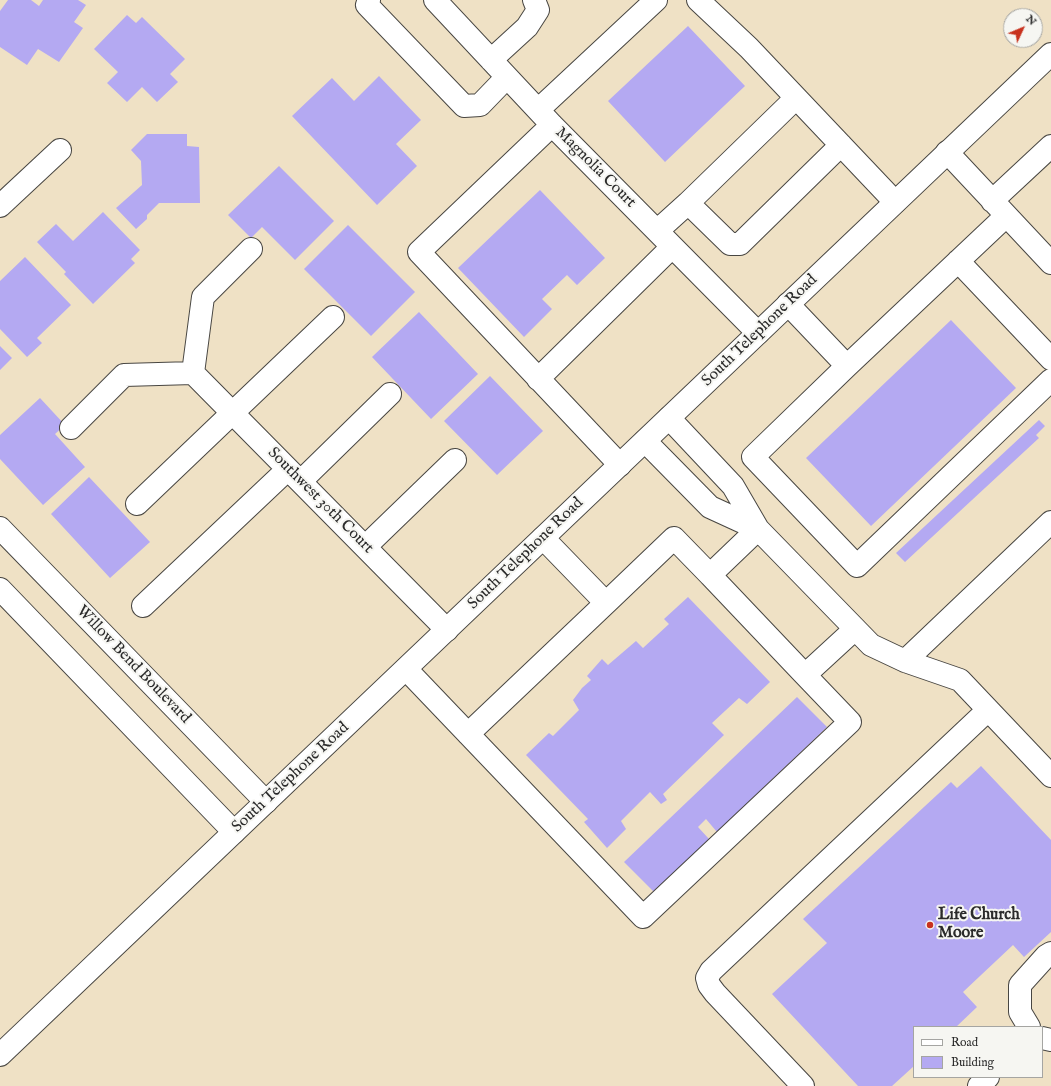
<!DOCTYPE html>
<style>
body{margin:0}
#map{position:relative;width:1051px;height:1086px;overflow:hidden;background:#efe1c5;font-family:"IM FELL English",serif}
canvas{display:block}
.legend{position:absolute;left:913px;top:1026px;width:130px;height:52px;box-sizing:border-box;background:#f6f6f2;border:1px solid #a5a5a2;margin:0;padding:5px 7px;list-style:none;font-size:12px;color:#2b2b2b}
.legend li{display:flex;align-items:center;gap:8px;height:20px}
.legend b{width:20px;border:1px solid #a5a5a2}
.north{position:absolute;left:1003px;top:8px;width:40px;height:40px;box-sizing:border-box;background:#f6f6f2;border:1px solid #a5a5a2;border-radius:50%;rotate:46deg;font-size:11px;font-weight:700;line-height:16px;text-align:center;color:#2b2b2b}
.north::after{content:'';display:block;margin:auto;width:14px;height:18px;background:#c8321e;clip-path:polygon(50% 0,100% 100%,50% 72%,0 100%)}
</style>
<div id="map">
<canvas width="1051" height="1086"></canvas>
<ul class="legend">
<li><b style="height:5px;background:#fff"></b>Road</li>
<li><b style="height:11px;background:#b4a9f2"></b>Building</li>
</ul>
<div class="north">N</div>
</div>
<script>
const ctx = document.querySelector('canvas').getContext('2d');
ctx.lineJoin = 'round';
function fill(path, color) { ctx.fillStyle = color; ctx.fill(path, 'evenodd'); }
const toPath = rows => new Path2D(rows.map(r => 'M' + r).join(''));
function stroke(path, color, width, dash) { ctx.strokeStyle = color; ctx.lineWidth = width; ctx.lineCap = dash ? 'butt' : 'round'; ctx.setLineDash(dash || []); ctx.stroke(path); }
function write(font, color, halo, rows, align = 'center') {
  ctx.font = font + ' "IM FELL English",serif'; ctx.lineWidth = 4; ctx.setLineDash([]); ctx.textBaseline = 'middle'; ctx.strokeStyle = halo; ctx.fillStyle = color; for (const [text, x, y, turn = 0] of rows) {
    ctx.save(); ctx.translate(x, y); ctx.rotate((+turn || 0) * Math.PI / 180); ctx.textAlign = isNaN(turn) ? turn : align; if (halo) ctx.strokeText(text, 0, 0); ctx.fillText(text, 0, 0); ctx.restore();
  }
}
const building = toPath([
 [8,0,31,0,39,6,43,0,78,0,86,5,74,22,83,28,59,62,38,49,27,65,0,47,0,11],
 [127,15,136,23,142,17,185,59,170,74,178,82,157,102,142,87,127,102,107,83,118,72,94,49],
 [688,26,745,86,665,162,608,101],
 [379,76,421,120,396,144,417,166,377,205,292,116,332,78,354,101],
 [147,134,187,134,187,146,199,147,200,203,159,203,147,215,147,219,136,229,116,208,142,185,141,161,131,150],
 [279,166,334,221,295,260,262,227,251,238,228,215],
 [540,190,605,258,577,285,567,275,542,299,552,309,524,337,458,268],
 [103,212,140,250,131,259,135,263,93,304,64,274,66,272,37,242,56,224,73,241],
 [348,225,415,292,371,336,304,269],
 [25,257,71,305,37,338,42,343,27,357,0,329,0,281],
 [419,312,478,374,431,419,372,357],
 [951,320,1016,388,871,526,806,458],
 [0,346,12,358,0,370],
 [490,376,543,431,497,475,444,421],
 [40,398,65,425,55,434,85,467,43,505,0,459,0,435],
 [1039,420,1045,426,1036,435,1039,438,905,562,896,553],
 [89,477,150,542,110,578,51,514],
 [688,597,770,682,747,704,739,698,712,723,724,735,663,794,667,800,661,804,650,792,621,821,626,829,607,848,584,822,588,819,526,755,549,733,553,736,579,710,573,700,582,688,591,680,587,676,602,659,608,665,636,641,643,648,669,624,664,619],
 [797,697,827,727,717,832,706,819,698,827,709,839,654,892,624,862],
 [981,766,1051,840,1051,932,1024,957,1013,945,963,992,977,1007,956,1027,914,1027,914,1066,892,1086,858,1086,772,994,827,943,803,919,951,782,957,788]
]);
const minor = toPath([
 [369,0,367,5,464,106,480,105,507,77],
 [435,0,552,125,758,333],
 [698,0,749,48,895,202],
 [491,60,527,27,538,10,534,0],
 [796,98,688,203,730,244,740,244,841,145],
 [538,110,656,0],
 [552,125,419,252,620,465],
 [947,152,1051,263],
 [992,201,1051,146],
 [0,206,60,150],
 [1006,216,847,366,753,457,857,566,1051,380],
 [657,231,688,203],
 [958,261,1051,359],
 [788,304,847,366],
 [193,373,447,630],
 [193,373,203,297,251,249],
 [538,379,672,247],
 [669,418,733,486,758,529,871,645,905,661,960,680,1051,776],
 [71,428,124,375,193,373],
 [645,441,710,507,758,529],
 [301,481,390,394],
 [137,504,333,317],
 [0,528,266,802],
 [758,529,710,575,805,675,855,629],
 [365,547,455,460],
 [0,589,234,832],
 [606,603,674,538,710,575],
 [143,606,288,469],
 [905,661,1051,522],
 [406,669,643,917,850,722,805,675],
 [468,734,606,603,543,538],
 [1029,1027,1020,1012,1020,985,1046,956,1051,953],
 [1042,1038,1051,1040],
 [803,1086,715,993,709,985,707,978,711,971,988,710],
 [979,1086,988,1077]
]);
const major = toPath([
 [0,1055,1051,54]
]);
const markers = [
 [930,925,4,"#c8321e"]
];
const streetNames = [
 ["Magnolia Court",595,168,45],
 ["South Telephone Road",760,331,-44],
 ["Southwest 30th Court",320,501,45],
 ["South Telephone Road",526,554,-44],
 ["Willow Bend Boulevard",133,665,46],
 ["South Telephone Road",291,778,-43]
];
const poiNames = [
 ["Life Church",938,916],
 ["Moore",938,934]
];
fill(building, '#b4a9f2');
stroke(minor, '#484642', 24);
stroke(major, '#484642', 24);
stroke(minor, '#fff', 22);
stroke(major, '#fff', 22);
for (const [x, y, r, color] of markers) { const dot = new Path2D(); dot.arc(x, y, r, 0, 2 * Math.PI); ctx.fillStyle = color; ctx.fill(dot); stroke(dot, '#f6f6f2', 1.5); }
write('16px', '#2b2b2b', '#f6f6f2', streetNames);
write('bold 16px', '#2b2b2b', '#f6f6f2', poiNames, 'left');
</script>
